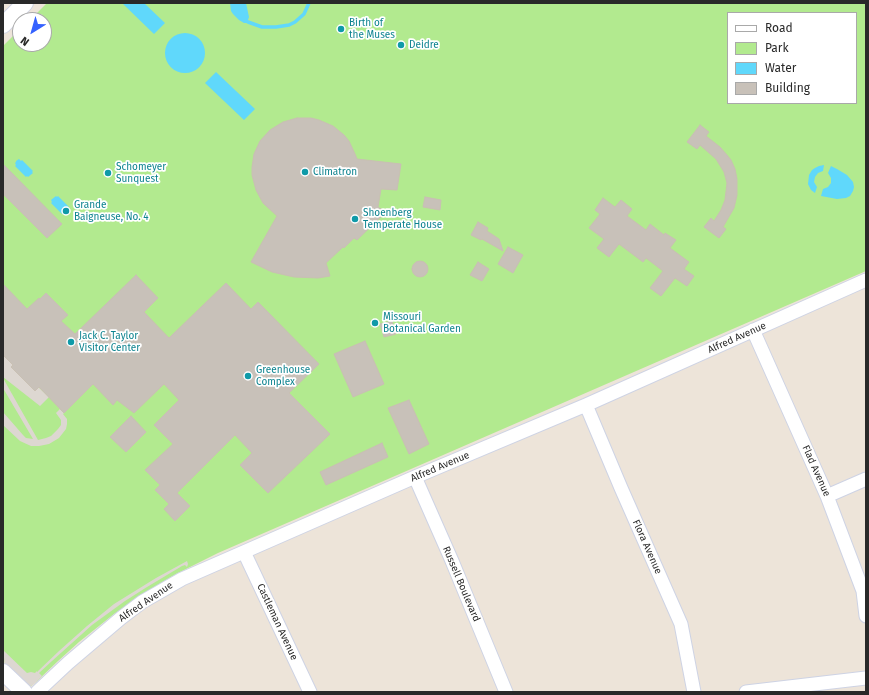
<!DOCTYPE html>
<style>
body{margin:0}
#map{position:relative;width:869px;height:695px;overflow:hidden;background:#ede4d9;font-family:"Fira Sans",sans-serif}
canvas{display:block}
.frame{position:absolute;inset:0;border:4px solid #292929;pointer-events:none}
.legend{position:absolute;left:727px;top:12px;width:130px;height:92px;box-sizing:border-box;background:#fff;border:1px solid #a9a9a9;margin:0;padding:5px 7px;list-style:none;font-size:12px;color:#292929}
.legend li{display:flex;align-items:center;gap:8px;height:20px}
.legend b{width:20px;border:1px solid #a9a9a9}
.north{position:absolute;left:12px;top:12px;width:40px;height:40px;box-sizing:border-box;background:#fff;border:1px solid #a9a9a9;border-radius:50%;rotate:217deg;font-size:11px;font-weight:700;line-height:16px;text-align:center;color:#292929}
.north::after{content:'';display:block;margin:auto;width:14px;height:18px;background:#3562ff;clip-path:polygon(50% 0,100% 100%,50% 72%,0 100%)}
</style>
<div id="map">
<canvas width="869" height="695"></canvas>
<div class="frame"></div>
<ul class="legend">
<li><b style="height:5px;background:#fff"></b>Road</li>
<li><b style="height:11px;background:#b2ea8f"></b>Park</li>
<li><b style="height:11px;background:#60d8fb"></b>Water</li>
<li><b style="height:11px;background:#c8c1b9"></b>Building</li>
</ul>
<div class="north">N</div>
</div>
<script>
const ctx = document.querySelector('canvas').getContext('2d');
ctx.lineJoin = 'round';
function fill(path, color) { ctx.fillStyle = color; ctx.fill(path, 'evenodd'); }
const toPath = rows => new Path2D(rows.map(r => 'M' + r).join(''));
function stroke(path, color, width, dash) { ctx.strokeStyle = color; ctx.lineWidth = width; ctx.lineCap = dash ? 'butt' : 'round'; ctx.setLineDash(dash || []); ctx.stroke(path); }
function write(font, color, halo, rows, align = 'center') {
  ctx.font = font + ' "Fira Sans",sans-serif'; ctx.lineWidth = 3.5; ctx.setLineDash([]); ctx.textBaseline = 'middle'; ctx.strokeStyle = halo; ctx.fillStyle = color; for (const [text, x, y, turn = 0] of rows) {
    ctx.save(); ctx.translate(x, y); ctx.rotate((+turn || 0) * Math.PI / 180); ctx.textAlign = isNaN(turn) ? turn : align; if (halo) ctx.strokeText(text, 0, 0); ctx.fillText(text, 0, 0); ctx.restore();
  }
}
const green = toPath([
 [47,3,866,3,866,271,218,553,176,574,159,584,114,614,79,642,58,661,37,681,31,686,28,685,5,664,4,658,3,657,3,46,20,29,20,44,44,44,44,20,30,20],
 [728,13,856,13,856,103,728,103]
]);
const plaza = toPath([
 [3,355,13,365,12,367,35,391,37,386,49,397,40,406,3,377],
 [3,378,38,440,46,438,51,436,58,429,61,425,61,420,56,413,60,409,64,413,63,414,67,419,67,424,66,429,59,438,49,444,39,446,31,446,20,441,3,425,3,412,23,435,26,438,33,439,3,388],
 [187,561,188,564,187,567,185,565,182,566,147,587,125,601,92,625,52,661,39,673,42,676,34,684,31,686,28,685,24,683,5,664,4,658,3,657,3,650,27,673,31,672,35,673,37,671,37,672,59,651,87,626,114,604,156,578]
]);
const water = toPath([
 [122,3,144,3,165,23,154,34],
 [230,3,246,3,249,17,247,23,244,23,239,20,233,14,231,11],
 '165 53a20 20 0 1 1 40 0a20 20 0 1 1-40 0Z',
 [216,72,255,109,244,120,205,83],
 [19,159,21,161,22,160,33,171,32,172,33,173,28,177,27,176,26,177,15,166,16,165,15,163,16,162,16,161],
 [824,165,823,171,818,173,815,177,814,182,817,187,815,193,811,190,808,184,809,175,812,170,815,168,819,166],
 [831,166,837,169,847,175,853,182,854,187,853,191,850,196,846,198,837,199,821,196,823,189,828,187,831,183,831,178,828,173],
 [56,196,57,197,58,196,69,207,68,209,69,210,68,211,68,214,66,213,64,214,63,213,62,214,51,203,52,202,51,200]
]);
const stream = toPath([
 [248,22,262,27,276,27,289,25,295,22,304,14,309,3]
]);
const building = toPath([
 [297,118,311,118,319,120,333,126,344,135,349,141,355,154,357,159,401,164,397,190,381,189,378,207,386,212,357,240,354,238,344,248,343,247,326,263,330,276,318,278,294,277,272,272,251,262,277,216,263,203,256,190,252,175,252,167,254,154,260,141,270,130,283,122,297,118],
 [700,125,709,132,706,136,720,147,727,155,731,160,735,169,737,179,737,195,734,208,723,227,726,229,719,238,704,227,711,218,714,221,721,210,725,200,727,183,724,172,716,159,700,145,697,149,687,142,700,125],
 [3,164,62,224,47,238,3,194,3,164],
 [425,197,441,200,440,210,423,207,425,197],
 [603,198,615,207,621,200,632,209,627,216,646,230,650,224,664,235,665,233,676,240,670,248,689,262,684,269,694,276,687,286,675,278,661,296,650,288,663,271,646,258,643,262,619,244,609,257,597,248,604,239,589,228,600,214,595,210,603,198],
 [478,222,488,228,487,231,499,239,503,251,482,239,481,240,471,235,478,222],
 [508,247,523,255,513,273,498,264,508,247],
 '412 269a8 8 0 1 1 16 0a8 8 0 1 1-16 0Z',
 [478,262,489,269,482,281,470,275,478,262],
 [136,275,158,298,144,312,169,338,226,283,251,309,258,302,319,364,289,393,330,434,268,493,240,465,252,453,235,435,177,493,190,506,175,521,164,509,169,504,155,490,160,485,145,470,173,444,154,425,179,400,164,384,134,413,117,400,113,405,93,384,64,413,39,387,35,391,11,367,13,365,3,355,3,284,27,309,39,298,40,299,46,293,68,315,61,321,75,334,136,275],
 [392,321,396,334,384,337,380,324,392,321],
 [365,341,384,384,353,397,334,354,365,341],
 [409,400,429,444,409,454,388,408,409,400],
 [131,416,146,432,126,452,110,437,131,416],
 [382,443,388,457,326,485,320,472,382,443]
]);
const minor = toPath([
 [753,330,827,496,863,591,866,616],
 [586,405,621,488,681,624,694,692],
 [415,477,452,561,506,692],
 [827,496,866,479],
 [244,552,310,692],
 [37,692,68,663,121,618,142,602,182,579,415,477,586,405,866,280],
 [746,692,866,678]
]);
const tertiary = toPath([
 [3,25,25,3],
 [3,672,24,692]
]);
const markers = [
 [341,29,4,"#0f9aa8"],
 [401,45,4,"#0f9aa8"],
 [305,172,4,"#0f9aa8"],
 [108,173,4,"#0f9aa8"],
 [66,211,4,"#0f9aa8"],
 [355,219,4,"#0f9aa8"],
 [375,323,4,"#0f9aa8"],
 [71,342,4,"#0f9aa8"],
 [248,376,4,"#0f9aa8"]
];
const cultureNames = [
 ["Birth of",349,23],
 ["the Muses",349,35],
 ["Deidre",409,45],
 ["Schomeyer",116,167],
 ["Sunquest",116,179],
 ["Climatron",313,172],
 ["Grande",74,205],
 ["Baigneuse, No. 4",74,217],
 ["Shoenberg",363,213],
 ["Temperate House",363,225],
 ["Missouri",383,317],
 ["Botanical Garden",383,329],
 ["Jack C. Taylor",79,336],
 ["Visitor Center",79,348],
 ["Greenhouse",256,370],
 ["Complex",256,382]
];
const streetNames = [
 ["Alfred Avenue",737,338,-24],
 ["Alfred Avenue",440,467,-23],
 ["Flad Avenue",816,471,66],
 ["Flora Avenue",647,547,66],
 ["Russell Boulevard",461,584,67],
 ["Alfred Avenue",146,602,-34],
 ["Castleman Avenue",277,622,65]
];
fill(green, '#b2ea8f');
fill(plaza, '#ddd7d1');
fill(water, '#60d8fb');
stroke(stream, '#60d8fb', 3.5);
fill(building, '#c8c1b9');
stroke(building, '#c9c0b3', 1);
stroke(minor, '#ced3e4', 15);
stroke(tertiary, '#ced3e4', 18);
stroke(minor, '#fff', 13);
stroke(tertiary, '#fff', 16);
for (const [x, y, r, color] of markers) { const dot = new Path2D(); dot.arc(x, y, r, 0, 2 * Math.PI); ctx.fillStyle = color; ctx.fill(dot); stroke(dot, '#fff', 1.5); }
write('10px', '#0d838f', '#fff', cultureNames, 'left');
write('10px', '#292929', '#fff', streetNames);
</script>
